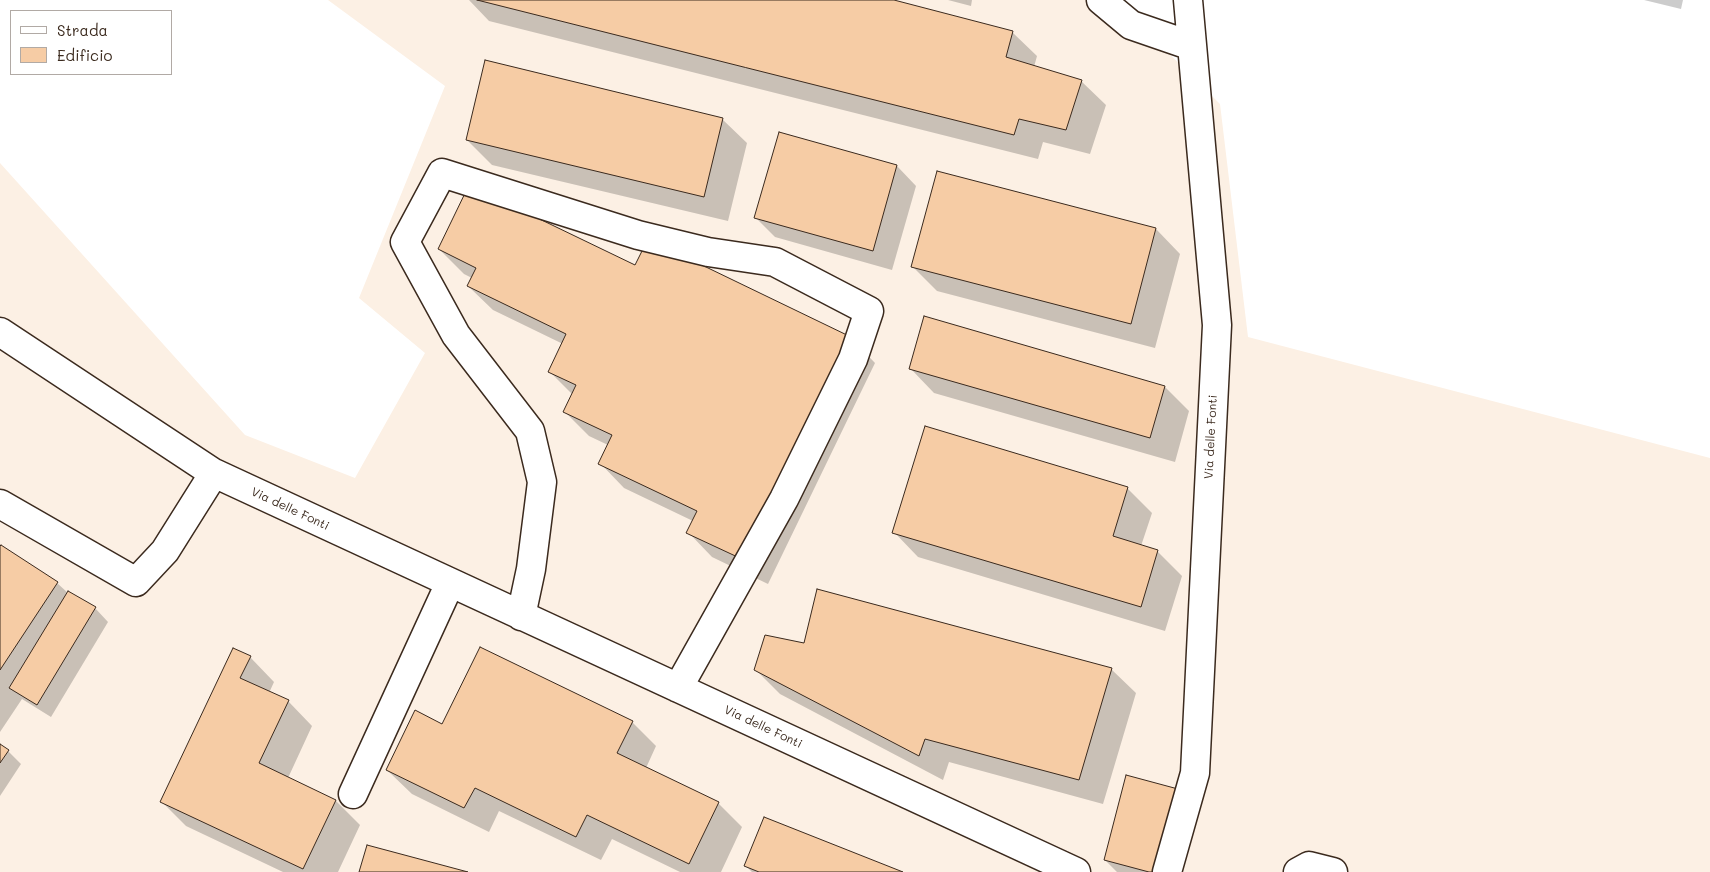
<!DOCTYPE html>
<style>
body{margin:0}
#map{position:relative;width:1710px;height:872px;overflow:hidden;background:#fff;font-family:Mali,sans-serif}
canvas{display:block}
.legend{position:absolute;left:10px;top:10px;width:162px;height:65px;box-sizing:border-box;background:#fff;border:1px solid #b1aaa5;margin:0;padding:6px 9px;list-style:none;font-size:15px;color:#3b2a1e}
.legend li{display:flex;align-items:center;gap:10px;height:25px}
.legend b{width:25px;border:1px solid #b1aaa5}
</style>
<div id="map">
<canvas width="1710" height="872"></canvas>
<ul class="legend">
<li><b style="height:6px;background:#fff"></b>Strada</li>
<li><b style="height:14px;background:#f6cca5"></b>Edificio</li>
</ul>
</div>
<script>
const ctx = document.querySelector('canvas').getContext('2d');
ctx.lineJoin = 'round';
function fill(path, color) { ctx.fillStyle = color; ctx.fill(path, 'evenodd'); }
const toPath = rows => new Path2D(rows.map(r => 'M' + r).join(''));
function stroke(path, color, width, dash) { ctx.strokeStyle = color; ctx.lineWidth = width; ctx.lineCap = dash ? 'butt' : 'round'; ctx.setLineDash(dash || []); ctx.stroke(path); }
function write(font, color, halo, rows, align = 'center') {
  ctx.font = font + ' Mali,sans-serif'; ctx.lineWidth = 4; ctx.setLineDash([]); ctx.textBaseline = 'middle'; ctx.strokeStyle = halo; ctx.fillStyle = color; for (const [text, x, y, turn = 0] of rows) {
    ctx.save(); ctx.translate(x, y); ctx.rotate((+turn || 0) * Math.PI / 180); ctx.textAlign = isNaN(turn) ? turn : align; if (halo) ctx.strokeText(text, 0, 0); ctx.fillText(text, 0, 0); ctx.restore();
  }
}
const built = toPath([
 [328,0,1115,0,1220,104,1248,337,1710,458,1710,872,0,872,0,163,245,435,355,478,425,353,359,298,445,86]
]);
const shadow = toPath([
 [469,0,889,0,1012,32,1037,56,1034,67,1081,81,1106,105,1090,154,1043,142,1038,159,489,21],
 [948,0,972,0,971,6],
 [1644,0,1683,0,1681,9],
 [722,119,747,143,728,221,492,165,467,140],
 [897,166,916,186,892,270,775,237,756,218],
 [1156,229,1180,254,1155,348,937,291,913,267],
 [439,249,636,267,851,338,875,363,768,584,712,557,688,532,693,521,624,488,600,463,608,445,589,436,565,412,573,395,549,371,563,344,493,310,468,286,472,278,464,274],
 [925,318,1165,387,1189,411,1175,462,934,393,910,368],
 [1127,488,1152,513,1141,546,1157,551,1182,576,1165,631,918,557,894,532],
 [1,547,57,583,68,593,95,608,108,622,51,717,22,699,0,732,0,549],
 [250,657,274,682,269,693,288,701,312,726,288,778,336,801,360,825,338,872,283,872,186,826,162,802],
 [755,669,1111,669,1136,693,1103,804,949,762,943,780,780,694],
 [632,722,656,746,646,768,718,803,742,827,721,872,680,872,612,839,601,860,499,811,489,832,412,794,387,770,443,726],
 [0,746,8,751,21,764,0,796],
 [1105,860,1180,872,1117,872],
 [746,866,899,872,752,872]
]);
const building = toPath([
 [477,0,894,0,1013,31,1006,57,1082,80,1066,130,1019,119,1014,135,477,0],
 [485,60,723,118,704,197,466,140,485,60],
 [779,132,897,165,873,251,754,218,779,132],
 [937,171,1156,228,1131,324,911,267,937,171],
 [469,185,635,265,648,239,851,337,744,560,686,533,697,511,598,464,612,435,563,412,576,385,548,372,566,334,467,286,476,268,438,249,469,185],
 [924,316,1165,386,1150,438,909,369,924,316],
 [925,426,1128,487,1113,536,1158,550,1141,607,892,533,925,426],
 [1,545,58,582,0,670,0,546,1,545],
 [817,589,1112,668,1079,780,925,739,919,756,754,670,765,635,804,643,817,589],
 [68,591,96,607,37,705,9,688,68,591],
 [480,647,633,721,617,753,719,802,689,864,587,815,576,837,475,788,464,808,386,770,415,710,442,724,480,647],
 [233,648,251,656,240,678,289,700,259,763,336,800,303,869,160,802,233,648],
 [0,744,9,750,0,763,0,744],
 [1126,775,1178,789,1156,872,1149,872,1104,860,1126,775],
 [764,817,903,872,759,872,744,866,764,817],
 [367,845,468,872,359,872,367,845]
]);
const minor = toPath([
 [1101,0,1131,25,1192,46],
 [0,332,215,474],
 [0,504,136,582,165,551,214,473,1076,872],
 [521,616,531,569,542,482,530,431,456,335,405,242,442,173,638,235,708,252,775,262,869,311,853,359,784,499,678,688],
 [353,794,450,583],
 [1167,872,1195,773,1217,325,1188,0],
 [1298,872,1309,866,1333,872]
]);
const streetNames = [
 ["Via delle Fonti",1211,437,-87],
 ["Via delle Fonti",290,509,25],
 ["Via delle Fonti",763,727,25]
];
fill(built, '#fcf0e4');
fill(shadow, '#0003');
fill(building, '#f6cca5');
stroke(building, '#3b2a1e', 1);
stroke(minor, '#3b2a1e', 31);
stroke(minor, '#fff', 28);
write('12px', '#3b2a1e', '#fff', streetNames);
</script>
